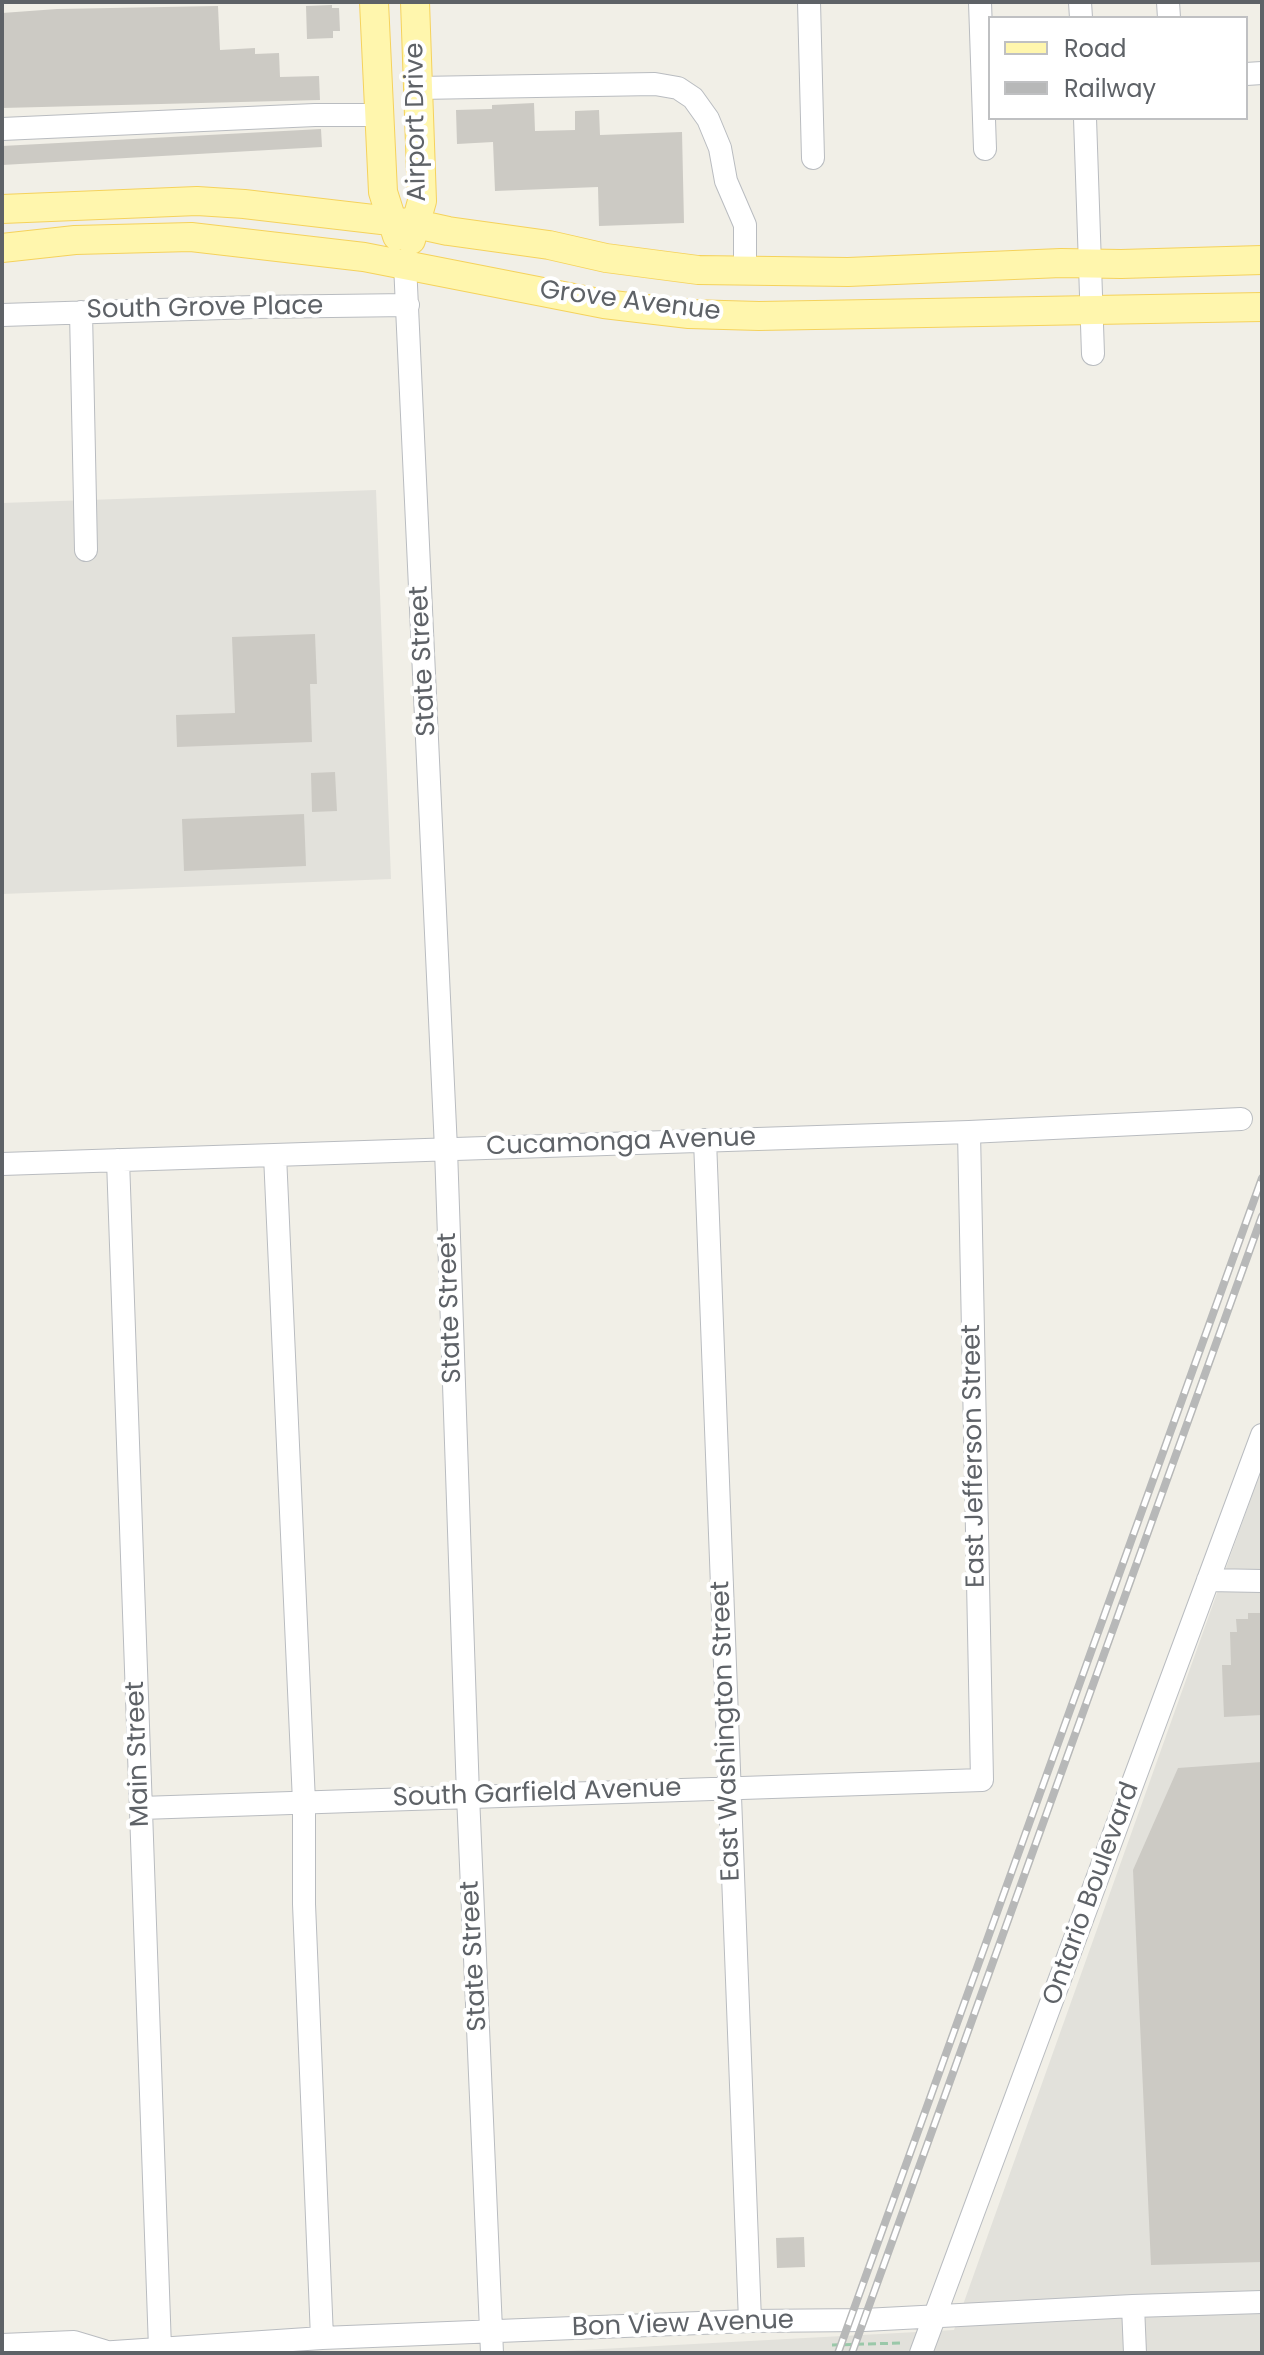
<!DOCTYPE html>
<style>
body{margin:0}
#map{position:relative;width:1264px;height:2355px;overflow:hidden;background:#f1efe7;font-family:Poppins,sans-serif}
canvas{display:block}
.frame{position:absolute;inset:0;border:4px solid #5e6267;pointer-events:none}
.legend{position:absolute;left:988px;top:16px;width:260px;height:104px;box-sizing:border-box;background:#fff;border:2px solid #bfc0c2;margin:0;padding:10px 14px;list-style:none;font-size:24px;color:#5e6267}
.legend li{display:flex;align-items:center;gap:16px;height:40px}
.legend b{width:40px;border:2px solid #bfc0c2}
</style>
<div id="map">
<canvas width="1264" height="2355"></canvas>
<div class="frame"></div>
<ul class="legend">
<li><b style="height:10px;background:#fff6ad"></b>Road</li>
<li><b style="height:10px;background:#b7b8b8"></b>Railway</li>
</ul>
</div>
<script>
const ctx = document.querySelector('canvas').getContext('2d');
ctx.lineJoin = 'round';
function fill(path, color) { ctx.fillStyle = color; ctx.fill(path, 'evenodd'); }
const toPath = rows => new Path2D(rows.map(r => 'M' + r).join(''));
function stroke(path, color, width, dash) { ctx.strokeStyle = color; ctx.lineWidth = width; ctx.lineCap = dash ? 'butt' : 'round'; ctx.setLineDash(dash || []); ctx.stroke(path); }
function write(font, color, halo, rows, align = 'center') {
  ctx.font = font + ' Poppins,sans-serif'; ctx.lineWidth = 8; ctx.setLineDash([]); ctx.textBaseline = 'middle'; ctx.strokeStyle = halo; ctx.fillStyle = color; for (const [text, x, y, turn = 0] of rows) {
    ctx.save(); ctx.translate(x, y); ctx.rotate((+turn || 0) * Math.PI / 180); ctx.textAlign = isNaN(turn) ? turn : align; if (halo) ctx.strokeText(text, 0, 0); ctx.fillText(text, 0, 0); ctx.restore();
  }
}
const industrial = toPath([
 [376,490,391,879,2,894,2,503],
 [1262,1467,1262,2353,527,2353,954,2330]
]);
const building = toPath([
 [332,5,332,8,339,8,340,31,333,31,333,38,307,39,306,6],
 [218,6,220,50,255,48,255,54,279,53,280,77,319,76,320,100,2,108,2,13,57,9],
 [534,103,535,131,575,130,575,111,599,110,600,135,682,132,684,223,599,226,598,187,495,191,493,142,457,144,456,110,492,109,492,105],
 [321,129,322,147,2,165,2,146],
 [315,634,317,684,310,684,312,742,177,747,176,715,235,713,232,637],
 [335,772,337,811,312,812,311,773],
 [304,814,306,866,184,871,182,819],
 [1248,1613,1262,1613,1262,1715,1224,1717,1222,1665,1231,1665,1230,1632,1237,1632,1236,1619,1248,1619],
 [1262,1762,1262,2262,1151,2265,1133,1870,1178,1768],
 [804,2237,805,2267,777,2268,776,2238]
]);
const path = toPath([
 [832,2345,901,2343]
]);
const minor = toPath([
 [809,2,813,158],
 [980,2,985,149],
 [1080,2,1081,18],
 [1168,2,1169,18],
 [1246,74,1262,73],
 [418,88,655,84,678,88,693,98,708,119,720,148,726,181,745,225,745,271],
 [1085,118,1093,354],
 [2,129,315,115,379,115],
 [405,264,446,1149,468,1795,492,2353],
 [81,312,86,550],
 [2,315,254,307,408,305],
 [705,1140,750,2321],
 [275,1155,304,1802,304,1904,322,2338],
 [118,1160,160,2348],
 [2,1164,969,1132,1241,1119],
 [1208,1580,1262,1581],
 [141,1808,982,1780,969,1132],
 [1133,2306,1135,2353],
 [2,2345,74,2342,104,2351],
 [99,2353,322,2338,750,2321,864,2320,1133,2306,1262,2302],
 [921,2353,1262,1435]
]);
const major = toPath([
 [374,2,383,192,397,236],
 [2,209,197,201,244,204,416,224,448,231,549,245,606,258,698,270,848,272,1061,263,1121,264,1262,260],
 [411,240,422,201,415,2],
 [2,248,75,240,191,237,364,257,604,304,689,314,759,316,1262,307]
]);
const rail = toPath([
 [838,2353,1262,1178],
 [852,2353,1262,1216]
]);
const streetNames = [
 ["Airport Drive",417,122,-91],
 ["Grove Avenue",630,302,7],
 ["South Grove Place",205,309,-1],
 ["State Street",424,661,-93],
 ["Cucamonga Avenue",621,1143,-2],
 ["State Street",451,1308,-92],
 ["East Jefferson Street",975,1456,-91],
 ["East Washington Street",727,1731,-92],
 ["Main Street",139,1754,-92],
 ["South Garfield Avenue",537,1794,-2],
 ["Ontario Boulevard",1092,1894,-70],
 ["State Street",475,1956,-93],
 ["Bon View Avenue",683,2325,-2]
];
fill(industrial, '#e2e1db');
fill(building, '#cccac4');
stroke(minor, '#b9bcc0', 24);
stroke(major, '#f5d25c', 30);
stroke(path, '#9ac8a9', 3, [8, 4]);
stroke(minor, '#fff', 22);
stroke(major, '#fff6ad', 28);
stroke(rail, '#b7b8b8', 8);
stroke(rail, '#fff', 5, [15]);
write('26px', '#5e6267', '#fff', streetNames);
</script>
